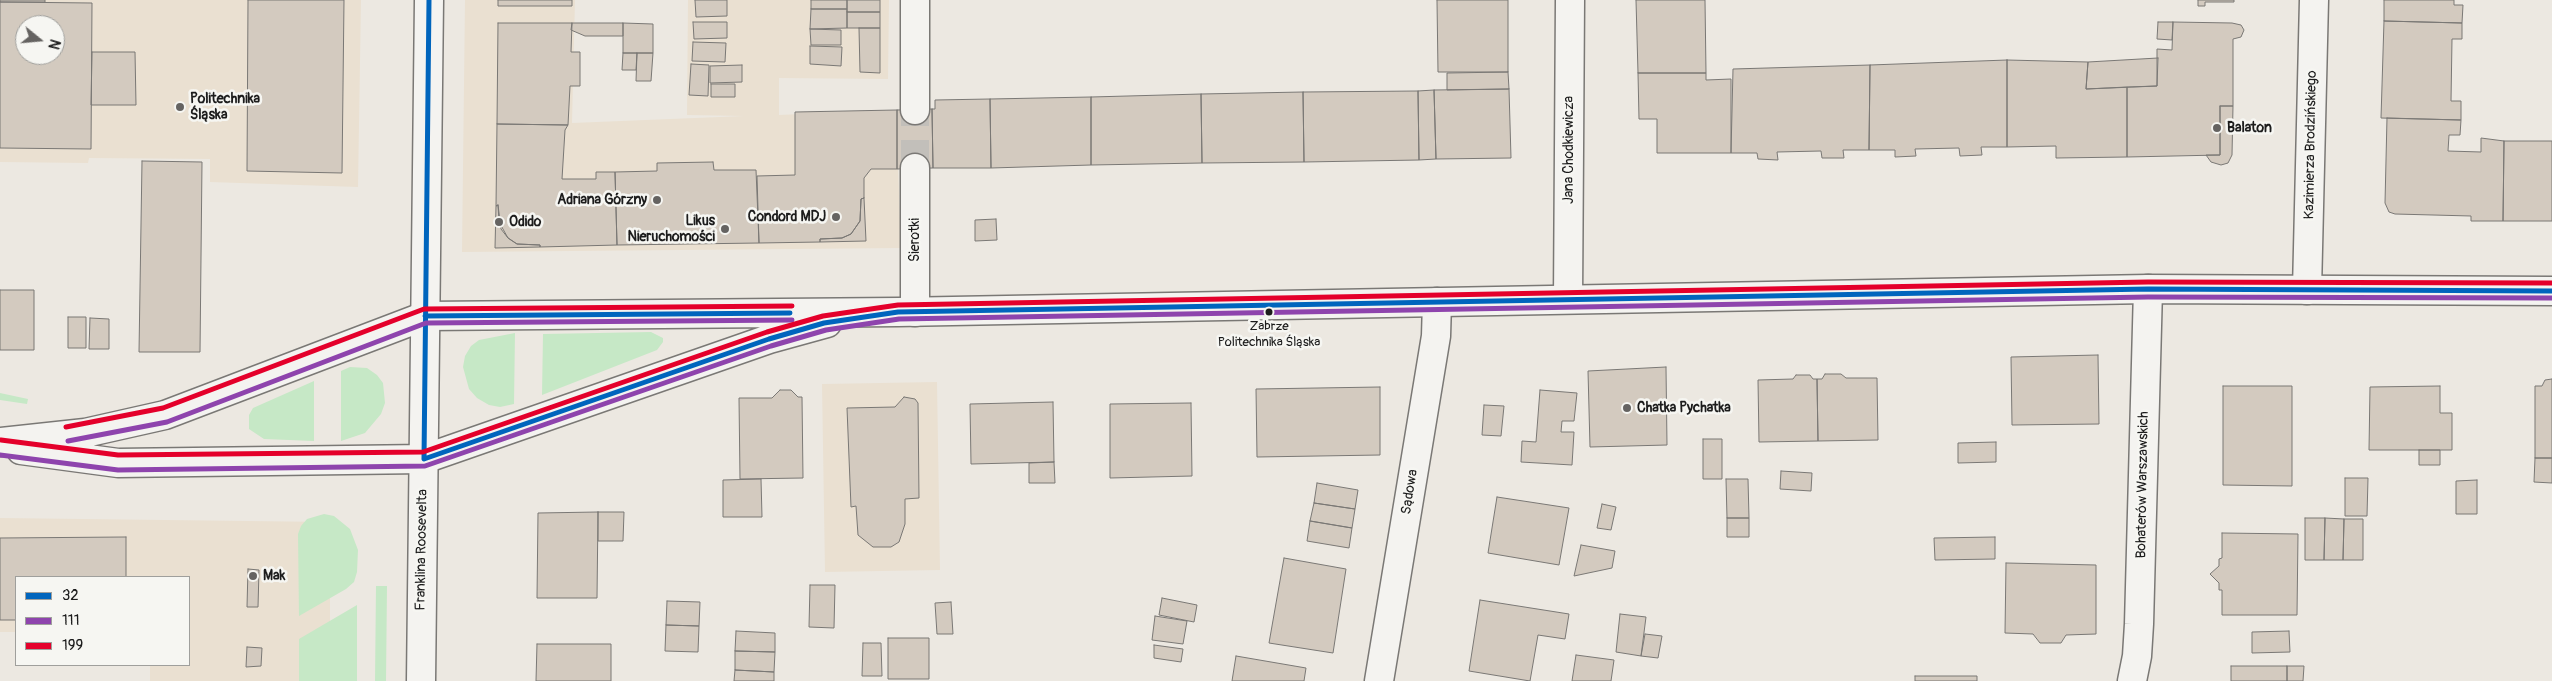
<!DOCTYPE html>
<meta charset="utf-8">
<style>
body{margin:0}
#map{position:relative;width:2552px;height:681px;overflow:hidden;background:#ece8e1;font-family:Pangolin,sans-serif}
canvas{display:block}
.legend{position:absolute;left:15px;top:576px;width:175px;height:90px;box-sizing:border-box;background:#f6f6f2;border:1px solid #9f9f9c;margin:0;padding:6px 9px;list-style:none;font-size:15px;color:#1c1c1c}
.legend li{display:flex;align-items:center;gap:10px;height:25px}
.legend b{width:25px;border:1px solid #9f9f9c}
.north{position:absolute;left:15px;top:15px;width:50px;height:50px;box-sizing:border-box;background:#f6f6f2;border:1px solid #9f9f9c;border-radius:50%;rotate:107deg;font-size:14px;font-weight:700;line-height:20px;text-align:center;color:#1c1c1c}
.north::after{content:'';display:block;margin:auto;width:18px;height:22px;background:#656361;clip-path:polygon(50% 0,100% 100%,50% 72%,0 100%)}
</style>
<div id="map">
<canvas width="2552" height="681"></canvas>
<ul class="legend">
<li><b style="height:6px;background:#0065bd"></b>32</li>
<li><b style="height:6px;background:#8e44ad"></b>111</li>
<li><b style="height:6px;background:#e4002b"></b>199</li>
</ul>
<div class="north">N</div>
</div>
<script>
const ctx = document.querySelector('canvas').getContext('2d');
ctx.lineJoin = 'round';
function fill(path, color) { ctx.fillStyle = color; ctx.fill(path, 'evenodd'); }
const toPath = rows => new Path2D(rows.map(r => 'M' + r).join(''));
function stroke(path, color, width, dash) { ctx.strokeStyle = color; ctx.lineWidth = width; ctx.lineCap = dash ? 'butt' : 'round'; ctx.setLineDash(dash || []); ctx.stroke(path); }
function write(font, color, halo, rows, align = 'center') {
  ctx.font = font + ' Pangolin,sans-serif'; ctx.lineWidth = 5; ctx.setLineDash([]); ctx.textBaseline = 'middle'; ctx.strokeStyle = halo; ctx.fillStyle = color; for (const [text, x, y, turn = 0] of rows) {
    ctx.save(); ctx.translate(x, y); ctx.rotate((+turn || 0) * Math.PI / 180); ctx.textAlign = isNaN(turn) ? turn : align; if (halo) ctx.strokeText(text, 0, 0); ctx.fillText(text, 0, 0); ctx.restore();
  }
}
const built = toPath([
 [0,0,361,0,358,187,210,182,210,159,89,158,88,163,0,162],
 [25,25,55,25,55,55,25,55],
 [465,0,575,0,572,123,744,116,687,115,688,0,889,0,888,79,779,78,779,115,896,110,901,248,462,252],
 [937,382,940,570,825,572,822,384],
 [0,518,330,522,330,681,150,681,150,665,189,665,189,577,16,577,16,632,0,632]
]);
const green = toPath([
 [651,332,663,338,663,342,657,350,542,395,543,334],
 [515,333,514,404,500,407,489,405,477,398,469,389,463,367,465,356,471,346,479,340],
 [350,367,367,368,377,375,383,383,385,403,381,414,365,433,341,441,341,371],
 [314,381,314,441,264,439,249,429,249,415,253,408],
 [0,393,28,399,27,404,0,400],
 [324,514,334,516,350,529,358,550,357,572,354,582,346,589,299,616,298,534,301,526,307,519],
 [376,586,387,586,386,681,375,681],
 [357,605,357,681,299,681,299,639]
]);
const building = toPath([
 [0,0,45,0,45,2,0,2,0,0],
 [248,0,344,0,342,173,247,171,248,0],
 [498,0,572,0,572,6,498,6,498,0],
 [695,0,727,0,727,16,696,17,695,0],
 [811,0,847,0,847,9,811,9,811,0],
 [847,0,880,0,880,12,847,12,847,0],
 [1437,0,1508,0,1508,72,1438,72,1437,0],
 [1636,0,1705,0,1706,73,1638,73,1636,0],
 [2198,0,2234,0,2234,2,2205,2,2205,6,2198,6,2198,0],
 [2384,0,2454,0,2454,5,2463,5,2462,23,2384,21,2384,0],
 [0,2,92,3,91,149,0,148,0,2],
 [25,25,55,25,55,55,25,55,25,25],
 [811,9,847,9,847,28,810,29,811,9],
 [847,12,880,12,880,28,847,28,847,12],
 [2384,21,2462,23,2462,39,2452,39,2451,101,2461,101,2461,120,2381,118,2384,21],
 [693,22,727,22,727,38,694,39,693,22],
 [2158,22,2173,22,2172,40,2157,39,2158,22],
 [2173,22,2232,23,2241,25,2244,30,2241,37,2233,39,2233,106,2220,106,2220,155,2127,157,2127,87,2157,86,2157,49,2172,50,2173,22],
 [498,23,572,23,571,52,580,52,580,86,570,86,568,125,497,124,498,23],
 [572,23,623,23,623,36,585,36,571,30,572,23],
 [623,23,653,24,653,53,623,53,623,23],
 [859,28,880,28,880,73,860,72,859,28],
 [810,29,841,30,841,45,811,45,810,29],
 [693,42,726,43,725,62,692,61,693,42],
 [810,46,842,47,841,66,810,64,810,46],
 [92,52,135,52,136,105,91,105,92,52],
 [623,53,637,53,636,70,622,70,623,53],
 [637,53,653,53,651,81,636,81,637,53],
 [2158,58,2157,86,2086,89,2088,62,2158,58],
 [2007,60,2088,62,2086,89,2127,87,2127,157,2056,158,2056,146,2007,147,2007,60],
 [2007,60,2007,147,1981,147,1982,155,1960,156,1959,148,1915,149,1916,156,1895,157,1895,150,1869,150,1870,65,2007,60],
 [691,64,709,65,708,96,689,95,691,64],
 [742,65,742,82,710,83,710,66,742,65],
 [1870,65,1869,150,1843,150,1844,158,1822,158,1821,151,1777,152,1778,160,1758,159,1757,153,1731,153,1733,69,1870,65],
 [1508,72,1509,89,1447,90,1447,73,1508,72],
 [1638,73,1706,73,1706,80,1731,79,1731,153,1657,153,1657,119,1639,119,1638,73],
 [711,84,735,84,735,97,711,97,711,84],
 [1509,89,1511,158,1436,159,1434,90,1509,89],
 [1434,90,1436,159,1419,160,1418,91,1434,90],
 [1418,91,1419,160,1304,162,1303,92,1418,91],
 [1303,92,1304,162,1202,163,1201,94,1303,92],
 [1201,94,1202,163,1091,165,1091,97,1201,94],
 [1091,97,1091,165,991,168,990,99,1091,97],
 [990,99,991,168,933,168,932,109,935,109,935,100,990,99],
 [2220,106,2233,106,2232,155,2228,163,2221,165,2211,162,2206,155,2220,155,2220,106],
 [932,109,933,168,897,169,897,110,932,109],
 [897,110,897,169,871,169,864,178,864,198,861,199,860,221,851,234,842,238,820,239,820,242,759,243,757,176,795,175,795,112,897,110],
 [2387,118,2461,120,2460,135,2449,135,2448,151,2481,152,2481,138,2504,141,2503,221,2471,221,2471,216,2395,214,2389,212,2385,203,2387,118],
 [497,124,568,125,565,130,562,179,596,179,596,172,615,172,617,245,540,247,540,245,517,244,508,238,501,229,498,205,496,206,497,124],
 [2504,141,2552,141,2552,221,2503,221,2504,141],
 [142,161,202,162,200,352,139,352,142,161],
 [713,162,714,170,756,170,759,243,617,245,615,172,657,171,657,163,713,162],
 [864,198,866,241,820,242,820,239,842,238,851,234,860,221,861,199,864,198],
 [498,205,499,222,508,238,517,244,540,245,540,247,495,248,496,206,498,205],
 [996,219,997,240,975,241,975,220,996,219],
 [0,290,34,290,34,350,0,350,0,290],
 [68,317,86,317,86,348,68,348,68,317],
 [90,318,109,319,109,349,89,349,90,318],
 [2098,355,2099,424,2012,425,2011,357,2098,355],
 [1666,367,1667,445,1590,447,1588,371,1666,367],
 [1825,374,1841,374,1846,378,1877,378,1878,440,1818,441,1817,379,1822,379,1825,374],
 [1796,375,1810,375,1813,379,1817,379,1818,441,1759,442,1758,380,1793,379,1796,375],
 [2552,379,2552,458,2535,458,2535,386,2542,386,2545,380,2552,379],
 [2223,386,2292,386,2292,486,2223,485,2223,386],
 [2440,386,2440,413,2452,413,2452,450,2369,450,2370,387,2440,386],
 [1380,387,1380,455,1257,457,1256,389,1380,387],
 [780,390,791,390,798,397,802,397,803,478,740,479,739,398,772,398,780,390],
 [1540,390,1577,393,1574,421,1562,421,1561,432,1574,432,1572,465,1521,462,1522,441,1536,442,1540,390],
 [904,397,915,399,918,403,919,498,905,499,905,524,899,542,891,547,873,547,858,535,856,506,851,507,847,408,895,407,904,397],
 [1053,402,1054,462,971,464,970,404,1053,402],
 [1191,403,1192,476,1110,478,1110,404,1191,403],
 [1484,405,1504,406,1501,436,1482,435,1484,405],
 [1703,439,1722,439,1722,479,1703,479,1703,439],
 [1996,442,1996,462,1958,463,1958,443,1996,442],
 [2419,450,2440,450,2440,465,2419,465,2419,450],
 [2535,458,2552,458,2552,483,2534,482,2535,458],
 [1054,462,1055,483,1029,483,1029,463,1054,462],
 [1781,471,1812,473,1811,491,1780,489,1781,471],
 [2345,478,2368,478,2367,516,2345,516,2345,478],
 [761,479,762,517,723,517,723,480,761,479],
 [1726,479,1748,479,1749,518,1727,518,1726,479],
 [2477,480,2477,514,2456,514,2456,481,2477,480],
 [1317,483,1358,490,1355,509,1314,503,1317,483],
 [1497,497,1569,508,1559,565,1488,553,1497,497],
 [1314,503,1355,509,1352,528,1310,521,1314,503],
 [1602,504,1616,507,1611,530,1597,528,1602,504],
 [598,512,597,598,537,598,538,513,598,512],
 [598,512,624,512,623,541,598,541,598,512],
 [1727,518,1749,518,1749,537,1727,537,1727,518],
 [2305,518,2325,518,2324,560,2305,560,2305,518],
 [2325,518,2344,519,2343,560,2324,560,2325,518],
 [2344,519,2363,519,2363,560,2343,560,2344,519],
 [1310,521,1352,528,1349,548,1307,541,1310,521],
 [2222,533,2298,534,2297,615,2222,615,2222,590,2219,590,2219,583,2210,574,2219,566,2219,559,2222,558,2222,533],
 [126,537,126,577,16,577,16,620,0,620,0,538,126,537],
 [1995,537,1995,559,1935,560,1934,538,1995,537],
 [1581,545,1615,551,1612,568,1574,576,1581,545],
 [1284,558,1346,569,1333,653,1269,643,1284,558],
 [2006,563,2096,565,2096,634,2066,635,2061,643,2040,643,2033,634,2005,633,2006,563],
 [248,569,259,570,258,607,247,607,248,569],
 [810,585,835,585,834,628,809,627,810,585],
 [1162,598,1197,605,1194,622,1159,615,1162,598],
 [1480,600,1569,614,1565,639,1538,635,1530,681,1469,671,1480,600],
 [667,601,700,602,699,626,666,625,667,601],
 [951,602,953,634,937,634,935,603,951,602],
 [1620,614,1646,617,1641,656,1616,652,1620,614],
 [1155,616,1187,621,1183,644,1152,640,1155,616],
 [666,625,699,626,698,652,665,651,666,625],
 [736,631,775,633,775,652,735,651,736,631],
 [2289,631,2290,652,2252,653,2252,632,2289,631],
 [1645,634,1662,636,1658,658,1641,656,1645,634],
 [888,638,929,638,929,679,888,679,888,638],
 [863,643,881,643,882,676,862,676,863,643],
 [537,644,611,644,611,681,536,681,537,644],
 [1154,645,1183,649,1181,662,1154,658,1154,645],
 [247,647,262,648,261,666,246,667,247,647],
 [735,651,775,652,774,672,735,670,735,651],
 [1576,655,1614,660,1611,681,1572,681,1576,655],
 [1236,656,1306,668,1304,681,1232,681,1236,656],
 [2231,666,2287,666,2287,681,2231,681,2231,666],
 [2287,666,2304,666,2303,681,2287,681,2287,666],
 [735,670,774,672,774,681,734,681,735,670],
 [1915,676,1977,676,1977,681,1915,681,1915,676]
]);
const minorTunnel = toPath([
 [915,168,915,110]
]);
const minor = toPath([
 [915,0,915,110],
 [915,168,915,312],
 [2307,290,2314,0],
 [1568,299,1570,0],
 [1379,681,1436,336,1437,302],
 [2132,681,2137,656,2139,624,2148,289]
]);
const tertiary = toPath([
 [421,681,429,0]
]);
const secondary = toPath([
 [0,442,85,433,165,415,425,316,898,312,2148,289,2552,291],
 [21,450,118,463,424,459,769,339,827,323]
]);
const bus1 = toPath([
 [425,316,790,313],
 [424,459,769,339,824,323,898,312,2148,289,2552,291],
 [424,459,429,0]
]);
const bus2 = toPath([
 [68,441,167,422,426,323,792,320],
 [0,455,118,470,425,466,771,346,826,330,899,319,2148,297,2552,298]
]);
const bus3 = toPath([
 [66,427,163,408,424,309,792,306],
 [1,440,118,455,423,452,767,332,823,316,898,305,2148,282,2552,283]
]);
const markers = [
 [180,107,5,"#656361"],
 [2217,128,5,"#656361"],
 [657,200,5,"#656361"],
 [836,217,5,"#656361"],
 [499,222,5,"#656361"],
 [725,229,5,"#656361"],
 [1269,312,4.5,"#1c1c1c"],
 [1627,408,5,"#656361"],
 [253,576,5,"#656361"]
];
const busNames = [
 ["Zabrze",1269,327],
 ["Politechnika Śląska",1269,343]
];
const poiNames = [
 ["Politechnika",190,99],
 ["Śląska",190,115],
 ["Balaton",2227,128],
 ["Adriana Górzny",647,200,"right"],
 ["Condord MDJ",826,217,"right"],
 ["Likus",715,221,"right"],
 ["Nieruchomości",715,237,"right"],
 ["Odido",509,222],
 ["Chatka Pychatka",1637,408],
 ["Mak",263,576]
];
const streetNames = [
 ["Kazimierza Brodzińskiego",2311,145,-89],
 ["Jana Chodkiewicza",1569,150,-90],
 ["Sierotki",915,240,-90],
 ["Bohaterów Warszawskich",2143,485,-89],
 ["Sądowa",1410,492,-81],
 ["Franklina Roosevelta",422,550,-89]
];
fill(built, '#eae0d1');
fill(green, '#c6e8c6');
fill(building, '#d3cabf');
stroke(building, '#7a7875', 1);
stroke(minorTunnel, '#c2bfba', 28, [28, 14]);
stroke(minor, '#7a7875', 31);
stroke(tertiary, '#7a7875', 31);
stroke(secondary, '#7a7875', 31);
stroke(minor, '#f4f3f0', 28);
stroke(tertiary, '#f4f3f0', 28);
stroke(secondary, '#f4f3f0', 28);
stroke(bus1, '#0065bd', 5);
stroke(bus2, '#8e44ad', 5);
stroke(bus3, '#e4002b', 5);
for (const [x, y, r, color] of markers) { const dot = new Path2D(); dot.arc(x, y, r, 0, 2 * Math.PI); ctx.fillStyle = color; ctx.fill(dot); stroke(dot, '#f6f6f2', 2); }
write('13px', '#1c1c1c', '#f6f6f2', busNames);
write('bold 14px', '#1c1c1c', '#f6f6f2', poiNames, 'left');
write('14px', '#1c1c1c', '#f6f6f2', streetNames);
</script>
